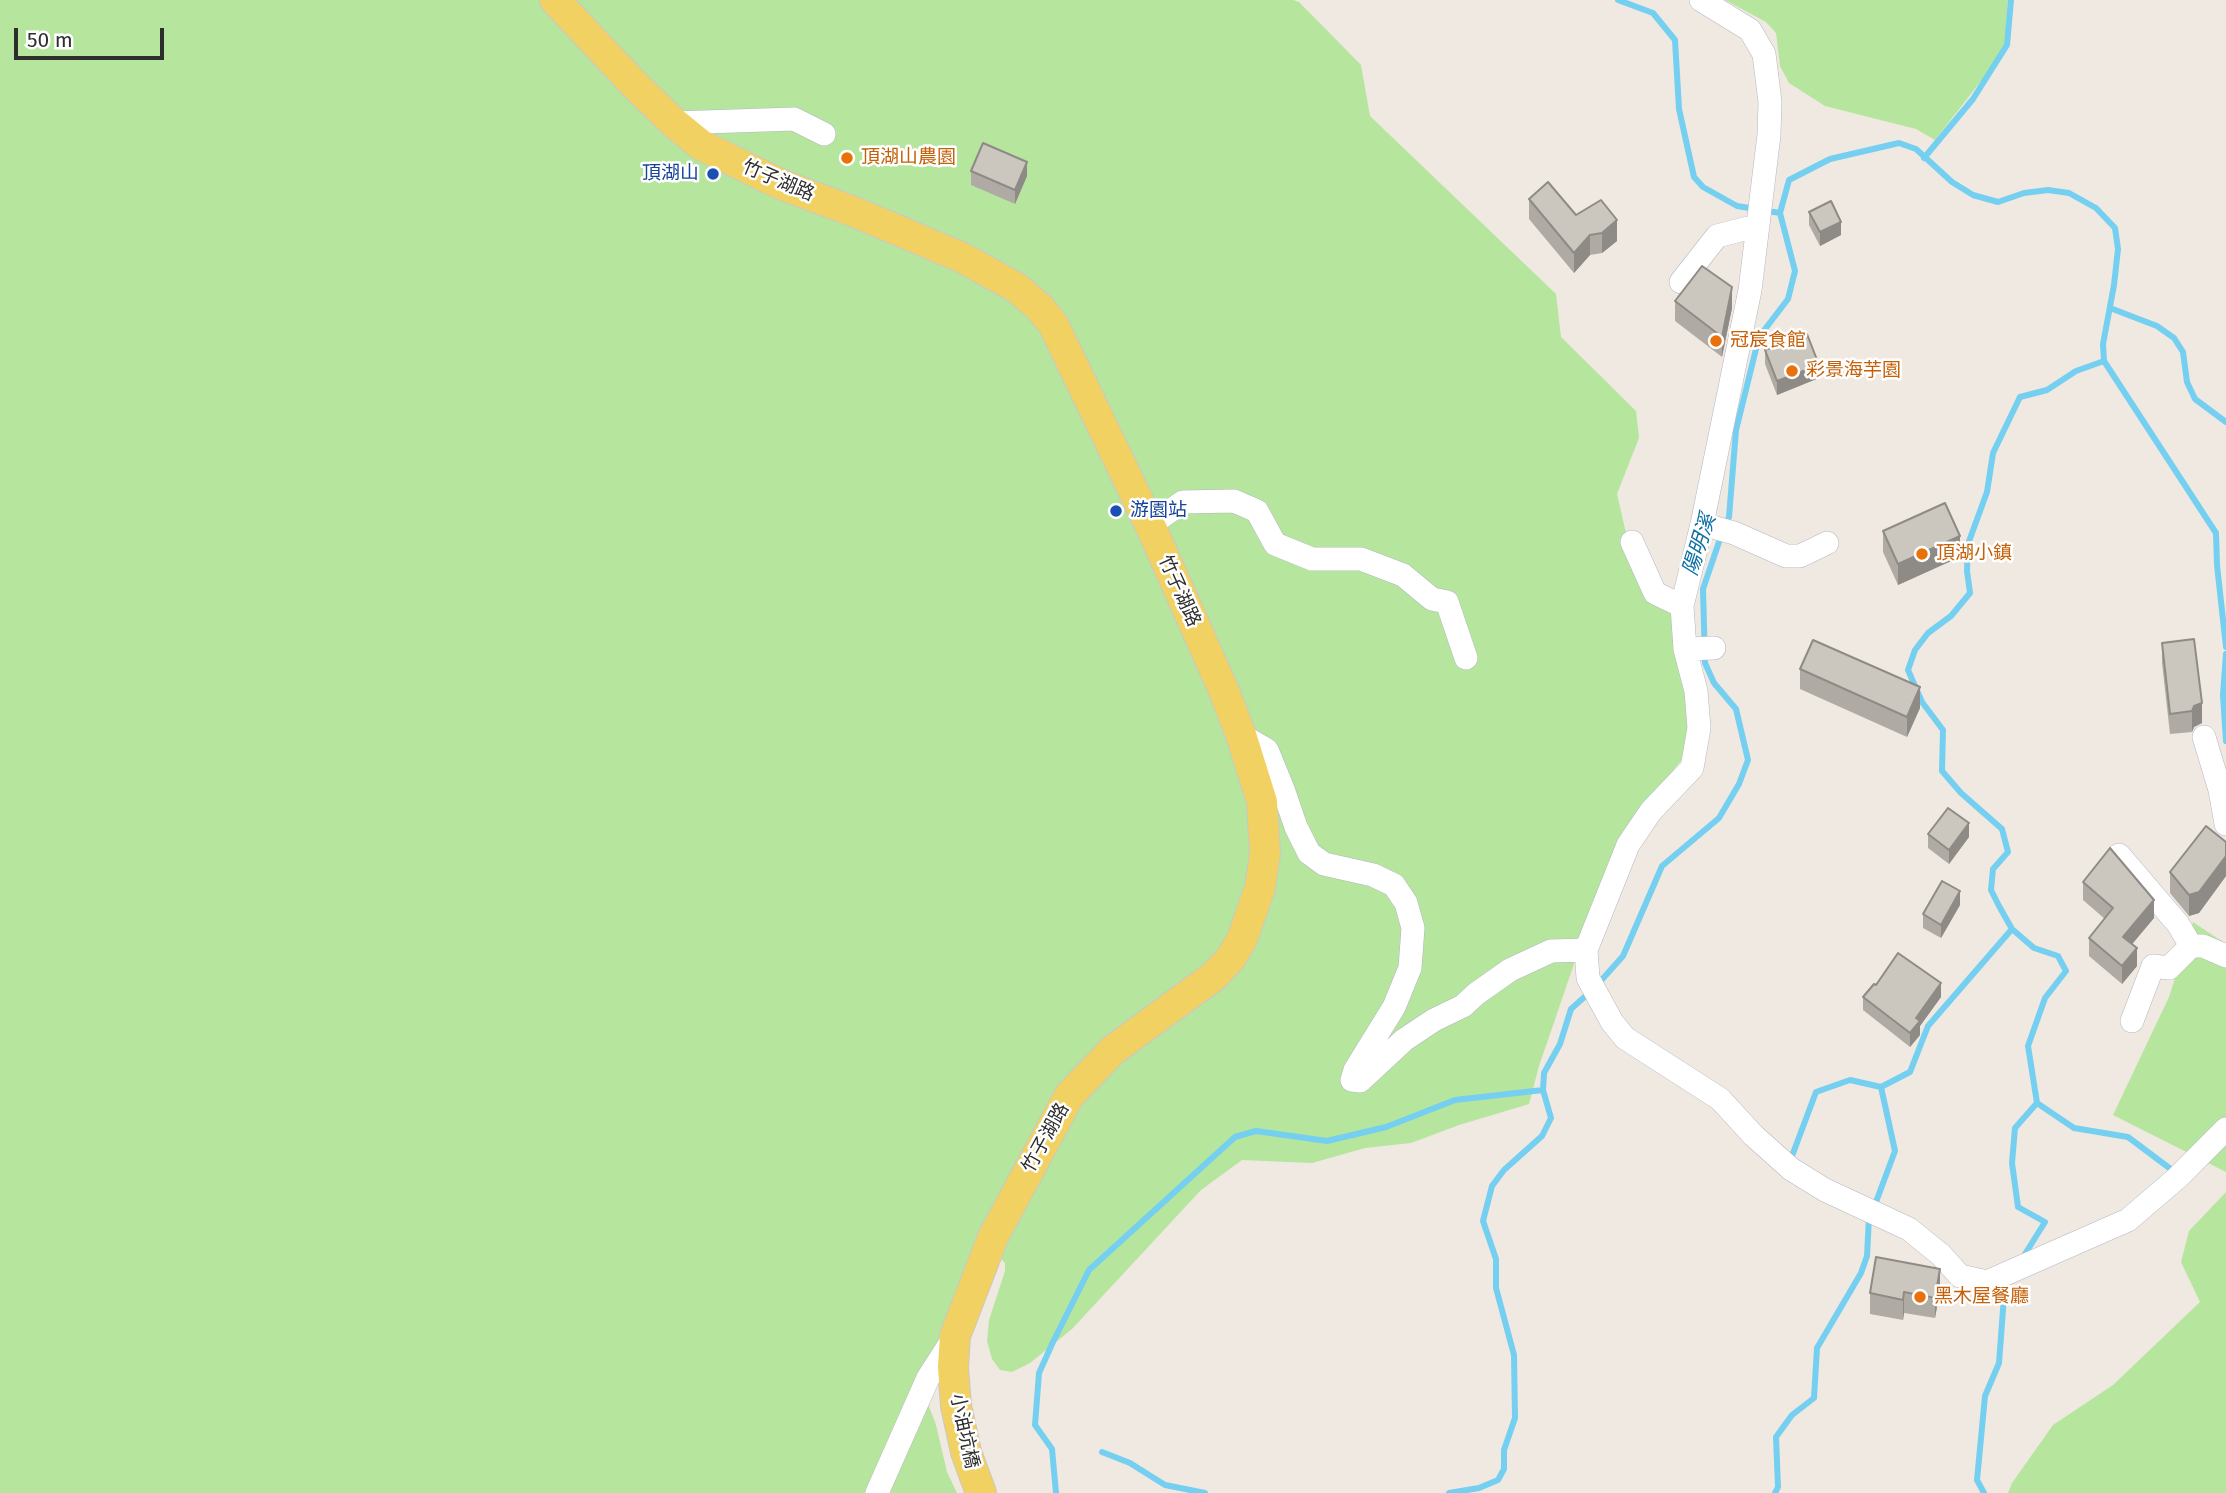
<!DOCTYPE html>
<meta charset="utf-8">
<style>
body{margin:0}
#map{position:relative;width:2226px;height:1493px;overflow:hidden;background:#efe9e1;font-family:"Fira Sans",sans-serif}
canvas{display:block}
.scale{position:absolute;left:14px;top:28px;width:150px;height:32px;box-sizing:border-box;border:4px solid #2e2e2e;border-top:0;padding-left:9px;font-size:21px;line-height:24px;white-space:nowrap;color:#2e2e2e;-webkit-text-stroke:5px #fff;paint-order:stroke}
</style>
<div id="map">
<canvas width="2226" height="1493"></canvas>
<div class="scale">50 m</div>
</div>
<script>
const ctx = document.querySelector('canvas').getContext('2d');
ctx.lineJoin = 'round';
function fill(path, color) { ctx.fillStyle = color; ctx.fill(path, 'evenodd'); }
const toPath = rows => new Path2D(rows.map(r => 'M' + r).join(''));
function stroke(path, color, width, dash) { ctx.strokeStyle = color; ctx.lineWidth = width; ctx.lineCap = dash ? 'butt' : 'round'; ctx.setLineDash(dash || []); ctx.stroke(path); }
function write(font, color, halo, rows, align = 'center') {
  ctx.font = font + ' "Fira Sans","Noto Sans TC",sans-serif'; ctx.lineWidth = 5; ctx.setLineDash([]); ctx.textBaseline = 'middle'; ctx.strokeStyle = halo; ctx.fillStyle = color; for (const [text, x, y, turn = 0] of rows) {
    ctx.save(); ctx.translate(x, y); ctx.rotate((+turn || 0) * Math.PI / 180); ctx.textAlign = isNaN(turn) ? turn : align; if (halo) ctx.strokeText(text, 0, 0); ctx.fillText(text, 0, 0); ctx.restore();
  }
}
const green = toPath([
 [0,0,1293,0,1299,2,1361,65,1370,116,1556,294,1561,337,1636,411,1639,438,1617,494,1629,546,1673,615,1686,689,1688,728,1684,757,1645,805,1584,935,1539,1066,1529,1104,1459,1125,1411,1143,1365,1148,1312,1163,1242,1160,1201,1190,1072,1329,1030,1363,1012,1372,1000,1370,992,1359,987,1341,989,1320,1005,1271,1005,1263,998,1256,944,1328,920,1382,936,1425,947,1472,957,1493,0,1493],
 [1725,0,2008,0,2005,43,1988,72,1935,140,1916,129,1825,106,1789,83,1780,66,1776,33,1766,22],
 [2193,922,2226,944,2226,1172,2113,1115,2169,997],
 [2226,1192,2226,1493,2008,1493,2012,1483,2053,1425,2113,1385,2200,1302,2181,1262,2189,1231]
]);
const stream = toPath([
 [1618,0,1653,13,1675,40,1679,109,1694,177,1703,187,1737,206,1780,213,1795,271,1788,299,1759,337,1736,430,1729,517,1725,526],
 [1924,158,1973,99,2007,45,2011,0],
 [1780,213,1789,180,1830,159,1899,143,1916,149,1952,182,1973,195,1998,202,2024,193,2048,190,2069,193,2096,208,2115,228,2118,249,2114,285,2103,344,2104,361,2216,533,2217,565,2226,647],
 [2110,308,2157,326,2174,338,2183,352,2187,382,2195,399,2226,422],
 [2104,361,2076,371,2047,390,2020,397,1993,453,1987,492,1968,544,1967,571,1970,593,1951,616,1928,633,1915,650,1908,670,1922,702,1943,730,1942,771,1961,793,2002,829,2008,852,1993,869,1991,890,1999,906,2012,929,2034,948,2058,956,2066,971,2045,998,2028,1046,2037,1103,2074,1128,2128,1137,2172,1170],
 [2226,654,2223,695,2226,741],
 [1598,984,1623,956,1662,866,1719,818,1739,784,1748,760,1736,709,1714,683,1705,663,1703,589,1721,536],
 [1792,1156,1816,1092,1850,1080,1881,1087,1910,1072,1928,1026,2012,929],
 [1876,1202,1895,1151,1881,1087],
 [2025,1254,2045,1222,2018,1207,2012,1163,2015,1128,2037,1103],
 [1102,1452,1130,1463,1165,1485,1205,1493],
 [1056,1493,1052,1449,1035,1425,1039,1373,1053,1342,1089,1270,1235,1137,1256,1131,1327,1141,1386,1127,1455,1100,1543,1090],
 [1449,1493,1479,1488,1498,1480,1504,1469,1504,1450,1515,1418,1514,1355,1496,1288,1496,1259,1483,1221,1492,1186,1504,1170,1542,1136,1551,1118,1543,1090,1544,1073,1560,1044,1571,1009,1590,992],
 [1775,1493,1778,1487,1776,1437,1792,1415,1814,1398,1817,1348,1861,1273,1867,1256,1869,1217],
 [1984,1493,1977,1480,1985,1396,1999,1363,2005,1283]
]);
const minor = toPath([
 [1701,0,1750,30,1764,54,1770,102,1769,135,1750,290,1702,524,1682,606,1685,649,1696,691,1699,728,1692,768,1651,811,1628,845,1586,950,1588,978,1612,1022,1625,1038,1720,1099,1753,1135,1791,1169,1825,1190,1909,1229,1941,1255,1960,1276,1987,1282,2128,1220,2177,1178,2226,1129],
 [674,123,794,119,824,134],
 [1681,282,1717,236,1748,228,1757,231],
 [1702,524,1734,533,1786,556,1800,556,1827,543],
 [1150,525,1183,502,1234,501,1257,511,1275,544,1312,559,1361,559,1403,575,1432,599,1447,602,1466,658],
 [1632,542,1655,593,1682,606],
 [1685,649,1714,648],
 [1241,735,1267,750,1283,789,1296,827,1309,853,1324,864,1373,875,1394,885,1406,903,1413,928,1410,968,1394,1007,1355,1070,1352,1080,1360,1081,1404,1040,1434,1020,1463,1006,1476,994,1510,970,1551,951,1586,950],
 [2204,737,2220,790,2226,824],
 [2119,855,2178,924,2191,946],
 [2132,1021,2153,966,2169,968,2191,946,2203,946,2226,956],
 [877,1493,928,1378,955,1336]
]);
const major = toPath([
 [555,0,634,84,674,123,701,145,780,184,857,213,963,258,1017,288,1040,308,1053,324,1150,525,1224,691,1241,735,1262,802,1265,854,1260,888,1242,939,1231,958,1214,976,1113,1050,1069,1096,993,1237,955,1336,953,1367,956,1406,966,1452,981,1493]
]);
const wall = toPath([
 [971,171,1027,176,1015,204,971,185],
 [1529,199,1576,215,1617,241,1602,253,1590,255,1574,273,1529,219],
 [1809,212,1841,235,1820,246,1809,225],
 [1675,301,1732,308,1722,357,1675,321],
 [1765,350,1819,378,1777,395,1765,364],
 [1883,531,1960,557,1898,585,1883,552],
 [2162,643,2202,723,2194,727,2192,732,2170,734,2162,663],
 [1800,669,1920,708,1907,737,1800,689],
 [1928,834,1969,837,1949,864,1928,848],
 [2226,842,2226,876,2199,913,2189,916,2170,893,2170,872],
 [2083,882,2154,918,2132,944,2137,966,2122,984,2089,956,2089,938,2105,919,2083,900],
 [1960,905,1941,938,1923,928,1923,914],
 [1876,985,1941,997,1920,1026,1920,1035,1910,1047,1863,1010,1863,997],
 [1940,1290,1935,1318,1904,1313,1903,1320,1870,1314,1870,1293]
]);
const shadedWall = toPath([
 [1027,162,1027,176,1015,204,1015,190],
 [1617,220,1617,241,1602,253,1602,233],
 [1841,222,1841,235,1820,246,1820,232],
 [1590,235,1590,255,1574,273,1574,253],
 [1732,287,1732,308,1722,357,1722,337],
 [1819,365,1819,378,1777,395,1777,381],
 [1960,536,1960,557,1898,585,1898,564],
 [1920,687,1920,708,1907,737,1907,717],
 [2202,703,2202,723,2194,727,2192,732,2192,711,2194,706],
 [1969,823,1969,837,1949,864,1949,850],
 [2226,856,2226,876,2199,913,2189,916,2189,895],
 [1960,891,1960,905,1941,938,1941,925],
 [2154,900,2154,918,2123,955,2123,937],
 [2137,948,2137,966,2122,984,2122,966],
 [1941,983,1941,997,1920,1026,1920,1035,1910,1047,1910,1033,1916,1018],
 [1940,1269,1940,1290,1935,1318,1935,1298],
 [1904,1292,1904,1313,1903,1320,1903,1300]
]);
const building = toPath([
 [983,143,1027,162,1015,190,971,171,983,143],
 [1548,182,1576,215,1601,200,1617,220,1602,233,1590,235,1574,253,1529,199,1548,182],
 [1831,201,1841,222,1820,232,1809,212,1831,201],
 [1702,266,1732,287,1722,337,1675,301,1702,266],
 [1807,334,1819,365,1777,381,1765,350,1807,334],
 [1945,503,1960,536,1898,564,1883,531,1945,503],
 [2194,639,2202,703,2194,706,2192,711,2170,714,2162,643,2194,639],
 [1813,640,1920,687,1907,717,1800,669,1813,640],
 [1948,808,1969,823,1949,850,1928,834,1948,808],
 [2206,826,2226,842,2226,856,2199,892,2189,895,2170,872,2206,826],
 [2110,848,2154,900,2123,937,2137,948,2122,966,2089,938,2113,908,2083,882,2110,848],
 [1942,881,1960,891,1941,925,1923,914,1942,881],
 [1898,953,1941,983,1916,1018,1920,1021,1910,1033,1863,997,1874,984,1876,985,1898,953],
 [1876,1257,1940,1269,1935,1298,1904,1292,1903,1300,1870,1293,1876,1257]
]);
const markers = [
 [847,158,7,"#e8710a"],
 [713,174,7,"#1a4fb4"],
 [1716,341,7,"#e8710a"],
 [1792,371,7,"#e8710a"],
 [1116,511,7,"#1a4fb4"],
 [1922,554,7,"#e8710a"],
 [1920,1297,7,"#e8710a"]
];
const foodNames = [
 ["頂湖山農園",861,158],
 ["冠宸食館",1730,341],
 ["彩景海芋園",1806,371],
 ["頂湖小鎮",1936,554],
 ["黑木屋餐廳",1934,1297]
];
const transitNames = [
 ["頂湖山",699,174],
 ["游園站",1130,511,"left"]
];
const streetNames = [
 ["竹子湖路",778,181,23],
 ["竹子湖路",1179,591,66],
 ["竹子湖路",1046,1138,-61],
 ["小油坑橋",964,1431,78]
];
const waterNames = [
 ["陽明溪",1700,545,-72]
];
fill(green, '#b6e59e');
stroke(stream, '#75cff0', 6);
stroke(minor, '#b4b7c1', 24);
stroke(major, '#c9c9c9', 32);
stroke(minor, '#fff', 23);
stroke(major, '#f2d163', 30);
fill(wall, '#afaba4');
fill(shadedWall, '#8e8b86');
fill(building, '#cbc7bf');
stroke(building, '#8e8b86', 2);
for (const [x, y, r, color] of markers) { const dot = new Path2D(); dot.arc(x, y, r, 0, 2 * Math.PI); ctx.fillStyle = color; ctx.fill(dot); stroke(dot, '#fff', 2.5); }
write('19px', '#c56008', '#fff', foodNames, 'left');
write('19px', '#164399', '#fff', transitNames, 'right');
write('19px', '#2e2e2e', '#fff', streetNames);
write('italic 21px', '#0d6fa3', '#fff', waterNames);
</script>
